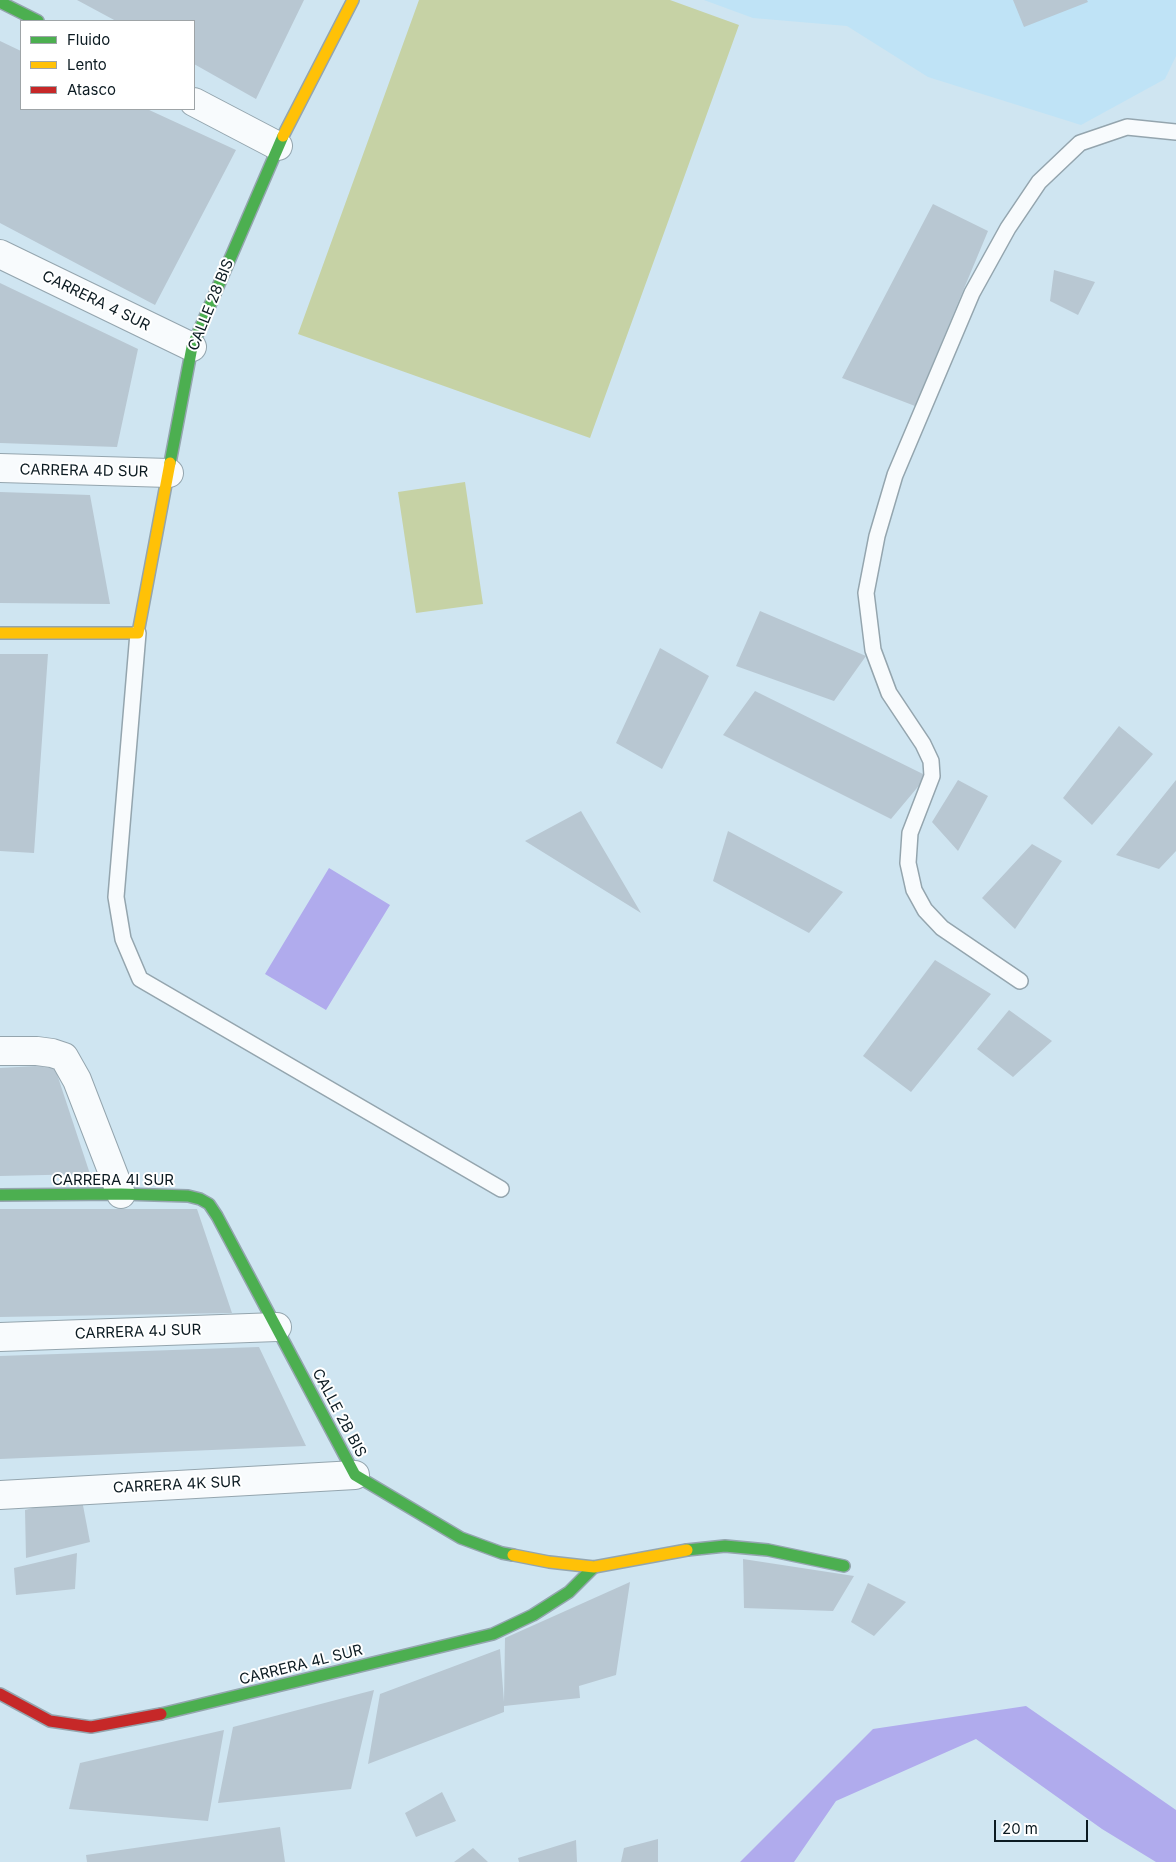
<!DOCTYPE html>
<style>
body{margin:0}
#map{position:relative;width:1176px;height:1862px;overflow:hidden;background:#cfe5f1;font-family:Inter,sans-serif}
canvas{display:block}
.legend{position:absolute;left:20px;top:20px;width:175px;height:90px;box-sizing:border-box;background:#fff;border:1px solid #9ea4a7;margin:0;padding:6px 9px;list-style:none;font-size:15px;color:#0c1b22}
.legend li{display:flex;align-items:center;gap:10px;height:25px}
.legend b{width:25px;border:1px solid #9ea4a7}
.scale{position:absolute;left:994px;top:1820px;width:94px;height:22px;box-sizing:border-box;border:2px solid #0c1b22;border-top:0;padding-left:6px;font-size:15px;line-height:18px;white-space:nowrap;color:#0c1b22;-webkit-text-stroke:4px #fff;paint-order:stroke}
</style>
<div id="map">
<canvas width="1176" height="1862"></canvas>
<ul class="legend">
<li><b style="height:6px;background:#4caf50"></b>Fluido</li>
<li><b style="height:6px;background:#ffc107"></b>Lento</li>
<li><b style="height:6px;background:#c62828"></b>Atasco</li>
</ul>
<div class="scale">20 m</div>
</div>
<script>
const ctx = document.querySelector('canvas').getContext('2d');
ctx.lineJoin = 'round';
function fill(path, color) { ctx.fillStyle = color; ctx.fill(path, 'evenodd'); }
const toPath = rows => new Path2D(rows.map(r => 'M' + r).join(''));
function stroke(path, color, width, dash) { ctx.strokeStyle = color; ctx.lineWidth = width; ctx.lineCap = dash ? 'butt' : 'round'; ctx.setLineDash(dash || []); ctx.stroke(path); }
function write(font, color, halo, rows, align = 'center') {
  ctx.font = font + ' Inter,sans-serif'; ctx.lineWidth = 4; ctx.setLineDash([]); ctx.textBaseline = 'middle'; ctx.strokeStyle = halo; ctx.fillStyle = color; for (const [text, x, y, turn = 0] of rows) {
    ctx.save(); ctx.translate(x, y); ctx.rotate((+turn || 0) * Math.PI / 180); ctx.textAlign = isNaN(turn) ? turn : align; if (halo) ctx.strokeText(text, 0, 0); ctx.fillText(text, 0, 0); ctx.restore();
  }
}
const built = toPath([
 [704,0,1176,0,1176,56,1165,79,1081,125,928,77,847,26,753,18]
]);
const green = toPath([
 [419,0,670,0,739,25,590,438,298,334],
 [465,482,483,604,416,613,398,492]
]);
const water = toPath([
 [329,868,390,905,326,1010,265,974],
 [1026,1706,1176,1810,1176,1862,1156,1862,1102,1829,976,1739,836,1801,794,1862,740,1862,873,1729]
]);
const building = toPath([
 [77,0,304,0,256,99,194,64,194,21,116,21],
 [1013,0,1087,0,1088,2,1024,27],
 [0,41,21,51,21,109,147,109,236,150,155,305,0,223],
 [933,204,988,231,915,406,842,378],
 [1054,270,1095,282,1078,315,1050,301],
 [0,283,138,349,117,447,0,443],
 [0,492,90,495,110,604,0,603],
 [760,611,866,656,834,701,736,666],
 [660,648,709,676,662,769,616,743],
 [0,654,48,654,34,853,0,851],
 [755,691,927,776,891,819,723,735],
 [1119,726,1153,754,1092,825,1063,798],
 [958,780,988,796,958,851,932,822],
 [1176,780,1176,851,1159,869,1116,855],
 [581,811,641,913,525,841],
 [728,831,843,892,809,933,713,881],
 [1032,844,1062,861,1015,929,982,898],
 [935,960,991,994,911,1092,863,1056],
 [1009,1010,1052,1041,1013,1077,977,1049],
 [54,1065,90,1174,0,1176,0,1068],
 [0,1209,197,1209,232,1313,0,1317],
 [259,1347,306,1446,0,1459,0,1356],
 [81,1495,90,1542,26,1558,25,1510],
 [77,1553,75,1589,16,1595,14,1568],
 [743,1559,854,1576,833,1611,744,1608],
 [630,1582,616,1675,579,1686,580,1698,504,1706,504,1712,368,1764,380,1694,500,1649,504,1702,505,1638],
 [868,1583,906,1602,874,1636,851,1622],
 [374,1690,351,1789,218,1803,233,1727],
 [224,1730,208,1821,69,1809,80,1763],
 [442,1792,456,1821,416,1837,405,1813],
 [280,1827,285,1862,87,1862,86,1855],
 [658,1839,658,1862,621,1862,624,1848],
 [576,1840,577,1862,519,1862,518,1858],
 [473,1848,488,1862,454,1862]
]);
const lane = toPath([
 [138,633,116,897,123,939,140,979,501,1189],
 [1020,981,942,928,925,910,914,890,908,863,910,833,932,776,931,761,923,744,889,693,873,650,866,593,877,536,895,475,972,293,1008,228,1039,182,1080,143,1127,127,1176,132]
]);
const street = toPath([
 [194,102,278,146],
 [0,254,192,347],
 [0,468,169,473],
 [0,1051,37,1051,52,1053,64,1057,77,1080,121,1194],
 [0,1337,277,1327],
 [0,1495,355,1475]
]);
const fast = toPath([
 [0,2,38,21],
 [170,463,192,347,283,136],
 [0,1195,121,1194,188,1196,200,1199,209,1204,217,1216,355,1475,461,1538,502,1553,513,1555],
 [687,1550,725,1546,768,1550,844,1566],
 [161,1714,493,1634,533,1615,569,1592,594,1567]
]);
const slow = toPath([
 [283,136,353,0],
 [0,633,138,633,170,463],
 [513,1555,549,1562,594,1567,687,1550]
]);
const jam = toPath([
 [0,1694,50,1721,91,1727,161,1714]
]);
const streetNames = [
 ["CARRERA 4 SUR",96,301,26],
 ["CALLE 28 BIS",211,305,-68],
 ["CARRERA 4D SUR",84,471,1],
 ["CARRERA 4I SUR",113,1180],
 ["CARRERA 4J SUR",138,1332,-2],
 ["CALLE 2B BIS",339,1413,62],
 ["CARRERA 4K SUR",177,1485,-3],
 ["CARRERA 4L SUR",301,1665,-14]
];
fill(built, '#bfe3f6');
fill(green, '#c6d2a5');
fill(water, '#b0abed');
fill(building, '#b8c7d2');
stroke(lane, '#94a5ae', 18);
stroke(street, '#94a5ae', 30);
stroke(fast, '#94a5ae', 14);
stroke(slow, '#94a5ae', 14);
stroke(jam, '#94a5ae', 14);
stroke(lane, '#f8fbfd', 15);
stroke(street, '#f8fbfd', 28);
stroke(fast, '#4caf50', 11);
stroke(slow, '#ffc107', 11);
stroke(jam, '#c62828', 11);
write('15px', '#0c1b22', '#fff', streetNames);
</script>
